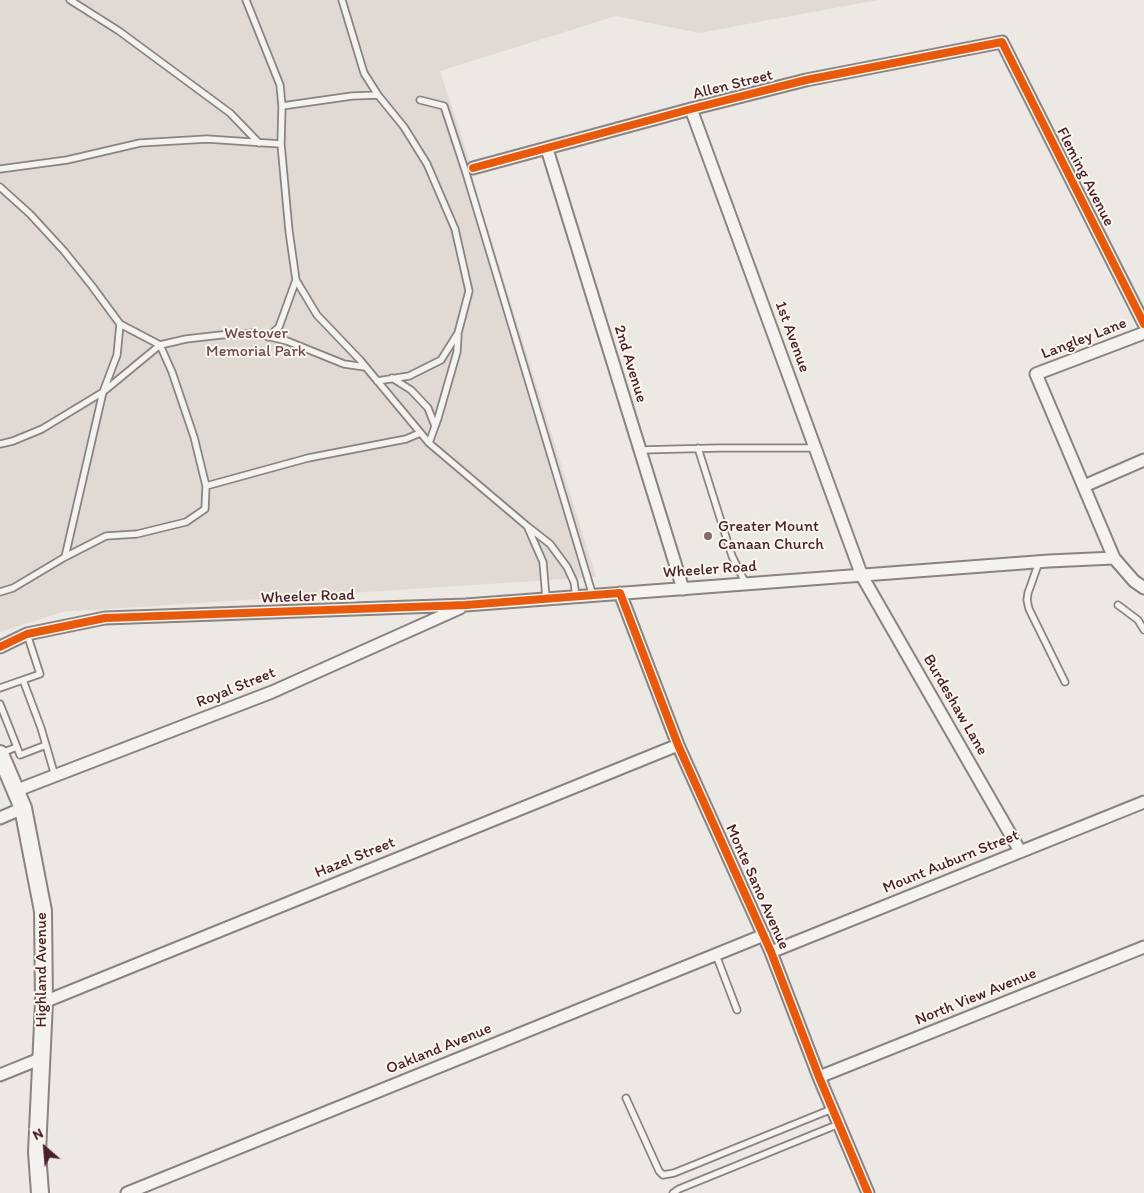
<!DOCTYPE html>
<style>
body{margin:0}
#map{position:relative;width:1144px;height:1193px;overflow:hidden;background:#ece9e4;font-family:Itim,sans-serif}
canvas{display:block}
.north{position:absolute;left:20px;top:1123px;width:50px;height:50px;-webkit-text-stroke:4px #fbf7ec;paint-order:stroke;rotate:333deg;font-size:14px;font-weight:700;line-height:20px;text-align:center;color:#4a1f2b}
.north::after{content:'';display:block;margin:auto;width:18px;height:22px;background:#4a1f2b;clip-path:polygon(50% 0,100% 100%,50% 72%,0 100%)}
</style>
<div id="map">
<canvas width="1144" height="1193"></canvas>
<div class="north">N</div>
</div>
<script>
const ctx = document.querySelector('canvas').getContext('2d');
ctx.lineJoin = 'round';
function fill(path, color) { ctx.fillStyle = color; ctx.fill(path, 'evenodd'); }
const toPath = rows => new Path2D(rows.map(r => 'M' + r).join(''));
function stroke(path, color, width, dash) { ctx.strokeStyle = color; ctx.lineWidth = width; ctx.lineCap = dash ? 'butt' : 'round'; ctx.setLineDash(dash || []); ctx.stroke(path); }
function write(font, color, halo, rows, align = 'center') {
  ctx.font = font + ' Itim,sans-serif'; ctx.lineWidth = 4; ctx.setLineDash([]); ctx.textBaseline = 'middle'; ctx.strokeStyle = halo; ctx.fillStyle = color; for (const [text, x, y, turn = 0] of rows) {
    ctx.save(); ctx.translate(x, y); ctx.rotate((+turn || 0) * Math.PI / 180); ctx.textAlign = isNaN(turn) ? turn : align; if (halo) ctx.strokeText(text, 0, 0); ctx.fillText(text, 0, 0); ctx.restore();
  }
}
const green = toPath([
 [0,0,878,0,699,33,616,16,440,71,464,143,479,200,596,577,62,612,0,632]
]);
const service = toPath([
 [70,0,119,31,230,113,259,143],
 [246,0,280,85,282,106,281,144,289,231,296,280,317,315,360,360,429,443,527,526,550,544,567,567,574,582,576,597],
 [342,0,364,73,378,95,404,127,427,164,455,229,469,291,458,333,441,360,409,376,377,381],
 [420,100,444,106,466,173,593,596],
 [282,106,352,96,378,95],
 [0,169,67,160,140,143,207,139,281,144],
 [0,187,30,214,64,251,92,286,120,324,160,345,172,372,194,437,206,486,205,509,186,522,137,534,106,536,65,557,13,588,0,592],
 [268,337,279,327,296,280],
 [392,378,411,390,428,408,435,426],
 [429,443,438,418,457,352,458,335],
 [0,444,13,441,42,429,103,392,160,345,186,339,221,335,254,333,287,341,344,364,365,367],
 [698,448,732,556,746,584],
 [640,450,718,448,815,448],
 [206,486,308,458,406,439,420,433],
 [528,528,543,562,546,598],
 [65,557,103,392,117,355,120,324],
 [1039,562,1028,593,1027,600,1029,609,1065,682],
 [1118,605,1138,620,1144,630],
 [0,688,40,674,27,634],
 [0,704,17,747,1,753],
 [46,745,55,776],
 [17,747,20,755,46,745,41,728,23,680],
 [716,955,737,1010],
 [626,1098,659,1171,663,1175,674,1173,832,1109],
 [673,1193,679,1189,839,1124]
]);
const minor = toPath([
 [691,109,862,576,1020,851],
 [547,149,683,589],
 [473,168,691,109,806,80,1002,42,1144,324],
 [1144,333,1036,374,1114,558,1134,581,1144,588],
 [1084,486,1144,460],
 [620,593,678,745,771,952,819,1077,868,1193],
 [0,647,27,634,105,618,466,605,1049,561,1114,558],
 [15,791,272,692,460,608],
 [0,818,23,808],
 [771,952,1144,802],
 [44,1002,678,745],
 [0,1075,42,1058],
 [819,1077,1144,947],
 [127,1193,764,935]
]);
const secondary = toPath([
 [0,754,23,808,43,911,44,1002,37,1152,40,1193]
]);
const cycleway = toPath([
 [473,168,691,109,806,80,1002,42,1144,324],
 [0,647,27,634,105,618,466,605,620,593,678,745,771,952,819,1077,868,1193]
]);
const markers = [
 [708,536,5,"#83666c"]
];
const streetNames = [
 ["Allen Street",733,85,-14],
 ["Fleming Avenue",1085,177,63],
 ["1st Avenue",792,337,70],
 ["Langley Lane",1084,339,-21],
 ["2nd Avenue",630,364,73],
 ["Wheeler Road",710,570,-4],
 ["Wheeler Road",308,597,-2],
 ["Royal Street",236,688,-22],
 ["Burdeshaw Lane",955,705,60],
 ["Hazel Street",355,858,-22],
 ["Mount Auburn Street",951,862,-22],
 ["Monte Sano Avenue",757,887,66],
 ["Highland Avenue",42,970,-90],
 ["North View Avenue",976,997,-22],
 ["Oakland Avenue",439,1049,-22]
];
const parkNames = [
 ["Westover",256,334],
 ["Memorial Park",256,352]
];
const poiNames = [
 ["Greater Mount",718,527],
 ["Canaan Church",718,545]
];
fill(green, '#e1d9d4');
stroke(service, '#8b8282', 9);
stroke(minor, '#8b8282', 15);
stroke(secondary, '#8b8282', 20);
stroke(service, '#f4f3ef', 5.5);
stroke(minor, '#f4f3ef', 11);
stroke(secondary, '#f4f3ef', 16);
stroke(cycleway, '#e8590c', 8);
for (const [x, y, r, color] of markers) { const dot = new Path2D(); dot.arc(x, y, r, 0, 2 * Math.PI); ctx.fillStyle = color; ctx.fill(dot); stroke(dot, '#fbf7ec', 2); }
write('16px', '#4a1f2b', '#fbf7ec', streetNames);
write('16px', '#6e4a52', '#fbf7ec', parkNames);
write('16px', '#4a1f2b', '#fbf7ec', poiNames, 'left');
</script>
